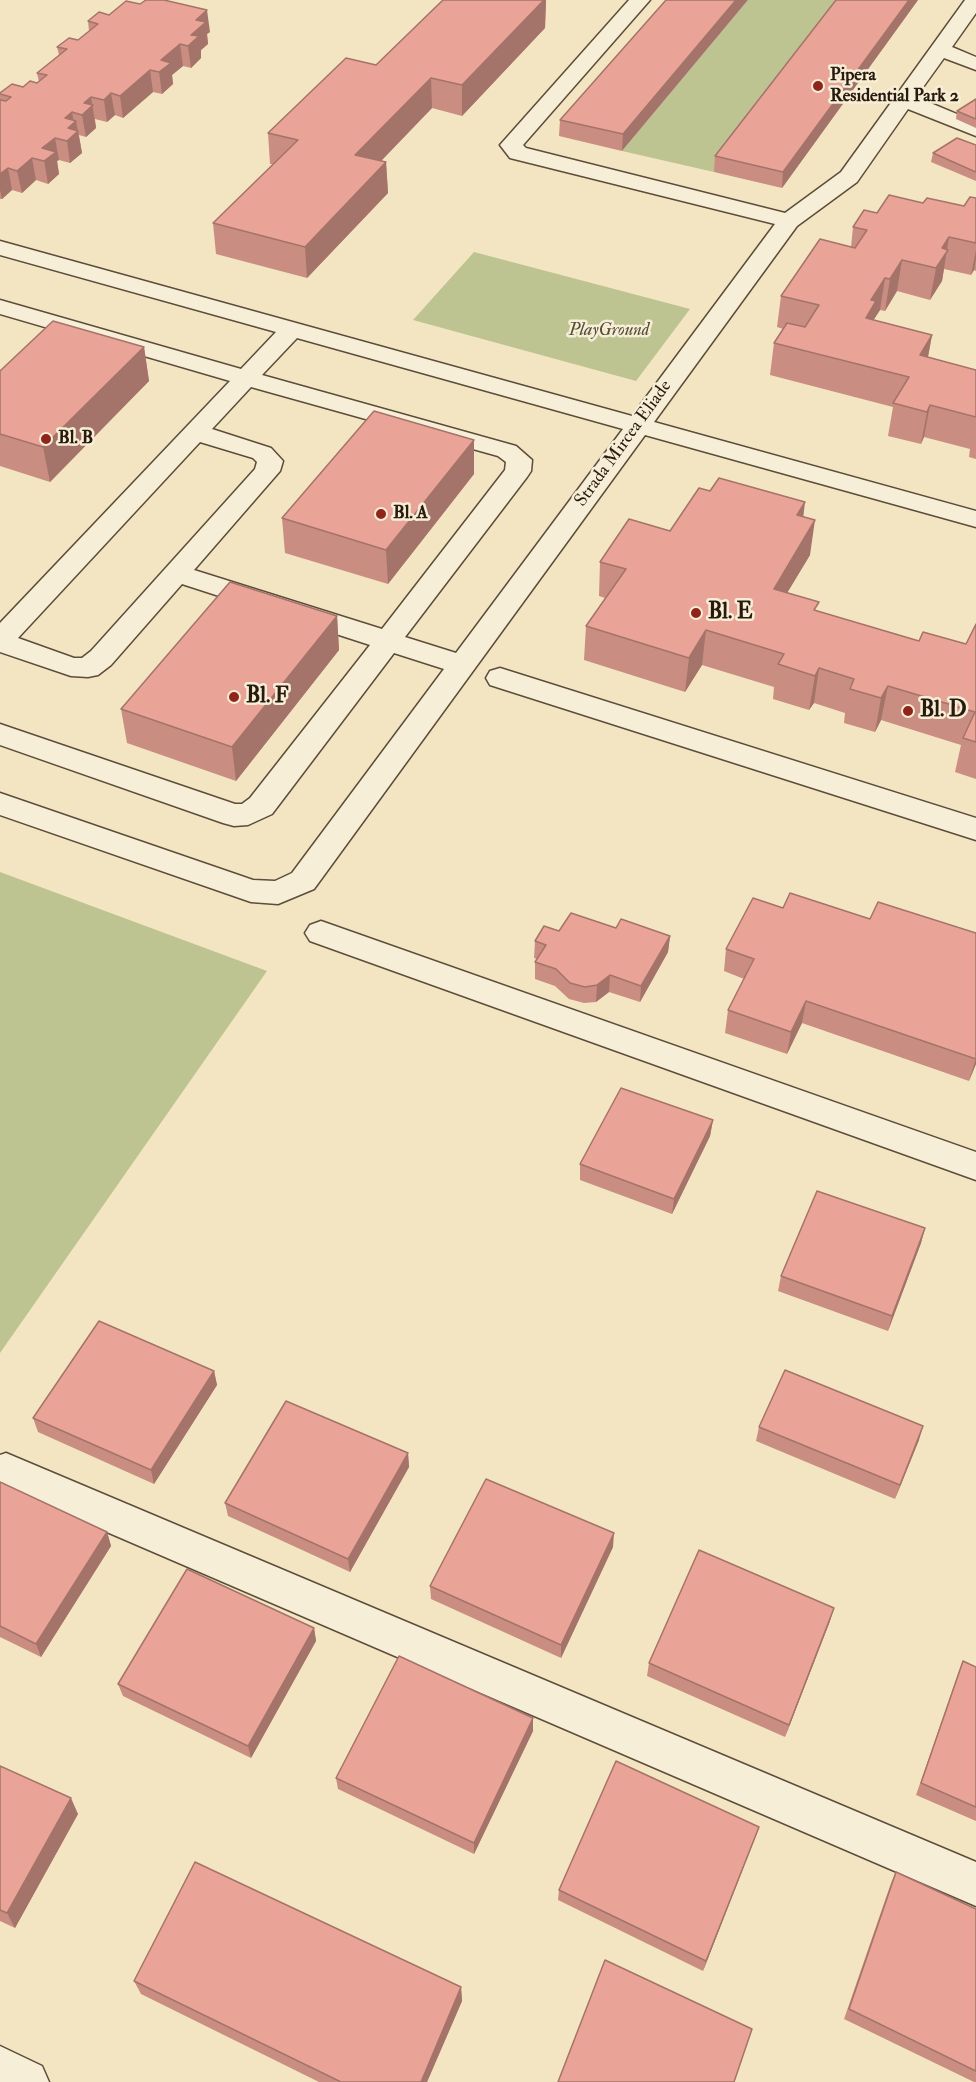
<!DOCTYPE html>
<style>
body{margin:0}
canvas{display:block;background:#f3e5c1}
</style>
<canvas width="976" height="2082"></canvas>
<script>
const ctx = document.querySelector('canvas').getContext('2d');
ctx.lineJoin = 'round';
function fill(path, color) { ctx.fillStyle = color; ctx.fill(path, 'evenodd'); }
const toPath = rows => new Path2D(rows.map(r => 'M' + r).join(''));
function stroke(path, color, width, dash) { ctx.strokeStyle = color; ctx.lineWidth = width; ctx.lineCap = dash ? 'butt' : 'round'; ctx.setLineDash(dash || []); ctx.stroke(path); }
function write(font, color, halo, rows, align = 'center') {
  ctx.font = font + ' "IM FELL Double Pica",serif'; ctx.lineWidth = 5; ctx.setLineDash([]); ctx.textBaseline = 'middle'; ctx.strokeStyle = halo; ctx.fillStyle = color; for (const [text, x, y, turn = 0] of rows) {
    ctx.save(); ctx.translate(x, y); ctx.rotate((+turn || 0) * Math.PI / 180); ctx.textAlign = isNaN(turn) ? turn : align; if (halo) ctx.strokeText(text, 0, 0); ctx.fillText(text, 0, 0); ctx.restore();
  }
}
const green = toPath([
 [748,0,846,0,714,172,622,151],
 [474,252,690,309,636,381,413,320],
 [0,872,267,971,0,1353]
]);
const minor = toPath([
 [629,0,650,0,523,145,526,148,785,213,841,172,965,0,976,0,976,13,952,47,976,57,976,70,944,58,916,97,976,122,976,136,908,109,857,182,797,226,654,422,976,511,976,527,645,435,314,889,278,904,251,902,0,815,0,793,253,880,275,881,292,873,444,669,394,653,272,814,248,825,234,826,223,823,0,745,0,724,235,804,242,804,250,798,370,645,182,584,111,665,98,675,88,677,71,676,0,652,0,623,230,381,0,314,0,300,241,369,276,332,0,255,0,241,632,416,775,224,510,158,500,145,629,0],
 [297,338,623,429,456,653,405,637,527,477,531,471,532,460,516,446,262,375,297,338],
 [251,387,498,456,506,462,505,470,382,629,194,570,280,471,283,461,271,448,212,429,251,387],
 [200,442,253,458,257,462,255,469,91,651,82,658,74,658,18,638,200,442],
 [500,668,976,818,976,840,490,685,486,678,490,671,500,668],
 [321,921,976,1152,976,1180,310,941,305,933,310,925,321,921],
 [6,1453,976,1862,976,1906,0,1486,0,1455,6,1453],
 [0,2046,42,2066,49,2082,0,2082,0,2046]
]);
const wall = toPath([
 [443,0,546,0,545,28,462,116,432,108,381,161,386,162,388,193,307,278,216,254,213,223,273,164,270,164,268,133,376,65],
 [666,0,622,151,559,136,560,120],
 [836,0,918,0,782,188,714,172,715,156],
 [109,15,210,32,207,34,208,44,201,50,201,58,191,68,183,66,172,75,173,84,162,94,153,92,123,118,115,115,107,122,95,119,96,128,86,137,79,135,82,153,70,163,59,160,57,161,59,174,48,184,36,180,22,193,12,190,2,199,0,199,0,93,37,83,39,82,37,73,59,55,57,47,78,40,89,31,88,21],
 [976,99,976,128,956,119,957,111],
 [976,145,976,181,931,162,933,153],
 [976,198,976,271,974,270,971,275,944,269,942,281,930,300,897,291,885,311,880,310,873,320,932,335,928,357,976,370,976,459,969,457,970,449,924,437,921,444,888,436,893,407,770,375,774,343,783,329,777,327,781,296,851,247,853,227,877,213,923,203,964,206],
 [144,347,149,381,50,482,0,466,0,371],
 [474,440,474,474,388,584,285,553,282,518],
 [803,517,810,555,787,593,817,611,919,641,966,644,976,624,976,779,955,772,961,745,881,720,875,732,844,723,845,713,814,703,809,710,773,699,774,687,702,665,685,692,584,660,586,626,605,598,599,596,600,562,670,531],
 [337,616,339,650,236,781,127,743,121,709],
 [783,908,870,919,976,933,976,1064,969,1081,802,1023,787,1054,725,1033,728,1010,744,979,724,971,726,949],
 [616,928,670,936,668,952,640,1002,609,992,596,1002,584,1003,569,999,555,986,535,979,535,962,537,959,534,958,535,941,559,931],
 [713,1120,710,1136,672,1214,580,1180,580,1164],
 [925,1228,921,1243,888,1331,778,1291,781,1276],
 [214,1371,217,1385,154,1484,38,1432,33,1418],
 [759,1427,919,1440,895,1499,756,1441],
 [408,1453,409,1467,350,1572,228,1516,225,1503],
 [0,1482,107,1532,111,1546,41,1657,0,1637],
 [613,1547,561,1658,431,1599,430,1586],
 [830,1621,785,1737,647,1676,649,1663],
 [314,1628,316,1641,251,1758,123,1696,118,1684],
 [963,1661,976,1667,976,1821,916,1795,958,1674],
 [533,1718,533,1731,474,1854,338,1789,336,1778],
 [0,1766,78,1814,15,1928,0,1921],
 [755,1838,703,1971,558,1900,559,1890],
 [896,1872,976,1909,976,2082,974,2082,844,2019,891,1883],
 [134,1981,461,1987,462,2001,427,2082,319,2082,141,1994]
]);
const shadedWall = toPath([
 [544,0,546,0,545,28,462,116,462,85],
 [736,0,748,0,622,151,623,134],
 [909,0,918,0,782,188,783,172],
 [207,10,210,32,207,34,208,44,201,50,201,58,191,68,188,46,191,35,196,20],
 [180,44,183,66,172,75,173,84,162,94,159,72,161,60],
 [150,70,153,92,123,118,120,96],
 [431,78,432,108,357,186,355,155],
 [111,93,115,115,107,122,104,100],
 [91,97,96,128,86,137,82,115,84,103],
 [72,112,74,123,76,121,82,153,70,163,67,141,65,118],
 [55,138,59,160,57,161,59,174,48,184,42,148],
 [32,158,36,180,22,193,17,171],
 [386,162,388,193,307,278,305,247],
 [8,168,12,190,2,199,0,190,0,174],
 [949,237,942,281,930,300,936,268,942,248],
 [976,250,976,259,974,270,971,275],
 [902,260,897,291,885,311,890,279],
 [885,278,880,310,873,321,866,318,871,300],
 [932,335,926,367,920,355],
 [144,347,149,381,50,482,43,447],
 [930,405,924,437,921,444,927,412],
 [474,440,474,474,388,584,386,550],
 [805,502,801,537,797,515],
 [815,520,810,555,769,623,774,589],
 [337,616,339,650,236,781,232,747],
 [706,630,702,665,685,692,689,658],
 [819,668,814,703,809,710,815,676],
 [888,686,881,720,875,732,881,698],
 [670,936,668,952,640,1002,641,986],
 [610,975,609,992,596,1002,597,985],
 [806,1001,802,1023,787,1054,791,1032],
 [976,1058,976,1064,969,1081],
 [713,1120,710,1136,672,1214,674,1199],
 [925,1228,921,1243,888,1331,892,1316],
 [214,1371,217,1385,154,1484,151,1470],
 [923,1426,919,1440,895,1499,900,1485],
 [408,1453,409,1467,350,1572,348,1559],
 [107,1532,111,1546,41,1657,36,1644],
 [614,1533,613,1547,561,1658,561,1645],
 [834,1608,830,1621,785,1737,789,1725],
 [314,1628,316,1641,251,1758,248,1746],
 [533,1718,533,1731,474,1854,474,1843],
 [71,1798,78,1814,15,1928,7,1913],
 [759,1827,755,1838,703,1971,706,1961],
 [461,1987,462,2001,427,2082,421,2082]
]);
const building = toPath([
 [146,0,164,0,207,10,196,20,206,22,191,35,199,36,188,46,180,44,161,60,171,63,159,72,150,70,120,96,111,93,104,100,91,97,84,103,93,105,82,115,72,112,65,118,76,121,68,128,78,131,67,141,55,138,42,148,56,152,44,161,32,158,17,171,8,168,0,174,0,100,6,101,11,97,0,94,0,93,12,84,23,87,30,81,37,83,47,75,37,73,67,49,57,47,69,38,78,40,98,24,88,21,99,12,109,15,126,1,140,4,146,0],
 [443,0,544,0,462,85,431,78,355,155,386,162,305,247,213,223,298,140,268,133,346,58,376,65,443,0],
 [666,0,736,0,623,134,560,120,666,0],
 [836,0,909,0,783,172,715,156,836,0],
 [976,99,976,119,957,111,976,99],
 [957,138,976,145,976,172,933,153,957,138],
 [889,195,923,203,927,198,964,206,970,197,976,198,976,243,949,237,942,248,948,250,936,268,902,260,890,279,885,278,871,300,876,301,866,318,932,335,920,355,976,370,976,417,930,405,927,412,893,403,909,377,774,343,787,323,805,327,819,305,781,296,820,239,855,248,867,230,853,227,864,210,877,213,889,195],
 [53,321,144,347,43,447,0,434,0,371,53,321],
 [374,411,474,440,386,550,282,518,374,411],
 [719,478,805,502,797,515,815,520,774,589,819,602,814,610,919,641,923,632,966,644,976,624,976,742,963,738,975,712,888,686,881,698,850,689,854,679,819,668,815,676,778,664,784,654,706,630,689,658,586,626,626,569,600,562,629,519,670,531,699,488,710,491,719,478],
 [230,582,337,616,232,747,121,709,230,582],
 [790,893,870,919,878,902,976,933,976,1059,806,1001,791,1032,728,1010,754,959,726,949,753,898,783,908,790,893],
 [571,913,616,928,621,919,670,936,641,986,610,975,597,985,585,987,570,983,556,969,535,962,546,945,535,941,544,926,559,931,571,913],
 [621,1088,713,1120,674,1199,580,1164,621,1088],
 [817,1191,925,1228,892,1316,781,1276,817,1191],
 [99,1321,214,1371,151,1470,33,1418,99,1321],
 [785,1370,923,1426,900,1485,759,1427,785,1370],
 [286,1401,408,1453,348,1559,225,1503,286,1401],
 [486,1479,614,1533,561,1645,430,1586,486,1479],
 [0,1482,107,1532,36,1644,0,1626,0,1482],
 [699,1550,834,1608,789,1725,649,1663,699,1550],
 [187,1569,314,1628,248,1746,118,1684,187,1569],
 [399,1656,533,1718,474,1843,336,1778,399,1656],
 [963,1661,976,1667,976,1807,921,1783,963,1661],
 [616,1761,759,1827,706,1961,559,1890,616,1761],
 [0,1766,71,1798,7,1913,0,1910,0,1766],
 [195,1862,461,1987,421,2082,341,2082,134,1981,195,1862],
 [896,1872,976,1909,976,2071,849,2009,896,1872],
 [605,1960,752,2029,734,2082,558,2082,605,1960]
]);
const markers = [
 [818,86,6,"#8f2418"],
 [46,439,6,"#8f2418"],
 [381,514,6,"#8f2418"],
 [696,613,6,"#8f2418"],
 [234,697,6,"#8f2418"],
 [908,711,6,"#8f2418"]
];
const farPoinames = [
 ["Pipera",830,76],
 ["Residential Park 2",830,97],
 ["Bl. B",58,439],
 ["Bl. A",393,514]
];
const farParknames = [
 ["PlayGround",609,331]
];
const farStreetnames = [
 ["Strada Mircea Eliade",624,444,-54]
];
const poiNames = [
 ["Bl. E",708,613],
 ["Bl. F",246,697],
 ["Bl. D",920,711]
];
fill(green, '#bdc491');
stroke(minor, '#5c4d3b', 3);
fill(minor, '#f7eed7');
fill(wall, '#c98d82');
fill(shadedWall, '#a4736a');
fill(building, '#eaa497');
stroke(building, '#a4736a', 1.5);
for (const [x, y, r, color] of markers) { const dot = new Path2D(); dot.arc(x, y, r, 0, 2 * Math.PI); ctx.fillStyle = color; ctx.fill(dot); stroke(dot, '#f7eed7', 2); }
write('bold 18px', '#291a0e', '#f7eed7', farPoinames, 'left');
write('italic 18px', '#554d35', '#f7eed7', farParknames);
write('18px', '#291a0e', '#f7eed7', farStreetnames);
write('bold 22px', '#291a0e', '#f7eed7', poiNames, 'left');
</script>
